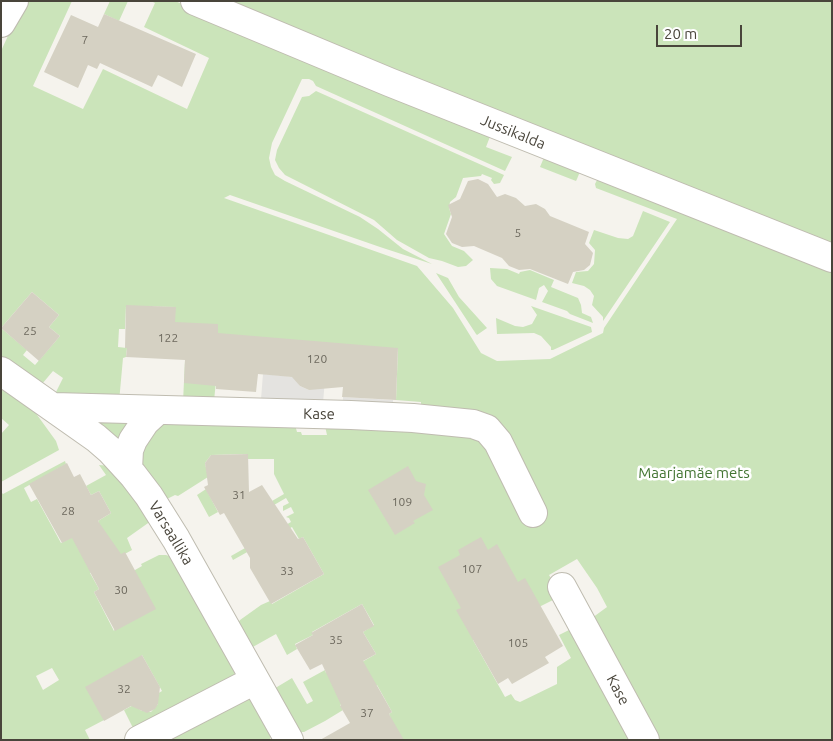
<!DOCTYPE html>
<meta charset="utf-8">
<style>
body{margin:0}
#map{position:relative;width:833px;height:741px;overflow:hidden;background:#f5f3ed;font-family:Ubuntu,sans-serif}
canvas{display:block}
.frame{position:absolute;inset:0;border:2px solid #49453b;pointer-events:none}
.scale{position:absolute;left:656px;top:25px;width:86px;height:22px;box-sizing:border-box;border:2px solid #49453b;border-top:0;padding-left:6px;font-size:15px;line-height:18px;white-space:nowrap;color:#49453b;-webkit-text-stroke:4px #fff;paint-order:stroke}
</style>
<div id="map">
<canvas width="833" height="741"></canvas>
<div class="frame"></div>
<div class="scale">20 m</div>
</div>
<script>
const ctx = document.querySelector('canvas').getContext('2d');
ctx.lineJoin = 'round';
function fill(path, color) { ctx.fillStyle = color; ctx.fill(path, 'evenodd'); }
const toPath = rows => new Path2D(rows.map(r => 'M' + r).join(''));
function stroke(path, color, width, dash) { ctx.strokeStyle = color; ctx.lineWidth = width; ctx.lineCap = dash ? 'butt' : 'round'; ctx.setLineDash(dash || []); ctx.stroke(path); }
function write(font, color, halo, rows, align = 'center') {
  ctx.font = font + ' Ubuntu,sans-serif'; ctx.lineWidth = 5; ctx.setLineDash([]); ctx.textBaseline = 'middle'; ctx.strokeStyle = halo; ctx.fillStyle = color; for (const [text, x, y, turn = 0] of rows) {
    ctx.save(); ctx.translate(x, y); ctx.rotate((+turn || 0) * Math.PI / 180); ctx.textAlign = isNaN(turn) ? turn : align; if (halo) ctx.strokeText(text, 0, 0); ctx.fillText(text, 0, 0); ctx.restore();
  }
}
const green = toPath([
 [24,1,72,1,33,86,83,109,103,69,187,109,209,58,144,27,155,3,151,1,175,1,491,134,486,147,512,157,505,171,316,86,313,81,309,79,302,79,272,143,269,158,271,167,275,175,285,181,360,217,378,229,403,249,432,264,380,247,230,195,224,198,417,266,453,308,481,353,497,361,550,359,603,333,604,328,677,219,596,188,595,184,598,178,832,268,832,740,655,740,592,618,607,607,597,588,577,559,549,575,561,596,473,640,505,697,511,694,515,700,520,702,557,684,557,667,571,658,559,635,573,628,638,740,400,740,389,714,392,712,377,685,340,705,343,710,325,721,304,732,298,732,272,690,292,678,307,704,313,701,303,682,325,670,326,673,353,667,376,654,363,632,374,625,362,604,312,632,313,635,295,644,297,649,287,655,276,634,251,648,238,623,240,620,261,605,270,601,272,604,324,574,303,537,299,539,292,527,233,560,231,556,291,522,289,518,286,517,294,513,291,507,283,511,283,506,289,503,286,498,274,505,272,501,284,494,274,474,274,459,248,459,247,454,211,455,205,463,208,477,178,496,175,495,165,500,142,465,144,447,161,422,294,421,297,432,301,432,302,435,327,435,325,426,445,428,513,451,421,411,421,402,396,400,398,348,217,371,214,401,183,402,185,360,175,323,175,307,126,306,125,329,119,329,118,347,127,348,126,357,123,358,119,402,55,394,63,378,53,371,42,384,1,358,1,328,27,350,23,355,35,365,60,336,49,327,59,315,32,292,1,328,1,51],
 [110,1,128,1,119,21,104,14],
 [219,1,832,1,832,248],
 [316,91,504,175,500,183,494,184,491,180,492,178,482,174,481,176,463,178,456,197,450,202,449,208,451,214,444,234,452,246,464,251,473,260,466,266,458,267,442,261,429,258,397,240,374,220,285,175,279,168,275,160,277,150,302,97,309,96],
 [545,155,581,169,577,179,576,181,540,167],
 [643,211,670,222,603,321,603,317,592,305,594,296,590,290,584,286,572,283,576,272,588,271,594,264,595,250,589,243,594,230,618,238,628,239,633,236],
 [490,268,507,269,519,274,520,272,530,270,554,280,551,287,578,298,581,305,582,313,591,317,593,323,570,314,567,311,542,302,548,291,544,285,539,288,536,300,497,286,491,279],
 [436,273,448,278,459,297,487,328,477,335,476,334],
 [531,306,591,327,592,332,553,350,551,350,551,347,541,336,534,333,497,334,496,318,515,326,523,327,532,324,537,315],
 [1,382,27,401,56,441,59,450,1,482,1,434,9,425,1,418],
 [85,417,126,422,127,425,120,439,118,440],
 [65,461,66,464,24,488,31,502,37,499,61,543,99,523,98,521,111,513,99,491,91,495,86,486,106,475,99,465,111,466,151,521,127,538,132,550,90,573,99,589,94,592,114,631,135,570,142,566,141,564,159,555,166,555,169,556,181,577,186,582,235,669,235,673,233,680,136,734,124,710,137,703,140,710,147,712,151,712,158,704,157,694,162,691,142,655,104,720,85,730,90,740,1,740,1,492,3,494],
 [52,668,59,680,43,690,36,676],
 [206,489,218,512,209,517,197,495],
 [249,698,254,702,271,734,270,740,152,740]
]);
const parking = toPath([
 [263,374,295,377,300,386,309,390,325,379,323,403,261,399],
 [343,397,393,400,393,408,343,405]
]);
const building = toPath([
 [104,14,196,54,182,87,158,75,152,87,100,63,97,69,88,65,78,88,44,72,71,15,98,27],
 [478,179,488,184,497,197,505,194,516,198,525,206,536,204,545,209,550,216,589,232,585,244,593,253,590,265,584,270,573,272,568,284,530,269,519,270,509,266,502,258,474,246,462,247,452,243,446,234,452,217,448,205,460,199,468,181],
 [32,292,59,315,49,327,60,336,39,361,1,328],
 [126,305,176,307,175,322,218,324,218,333,398,348,396,400,342,397,343,387,309,390,300,386,292,377,258,374,256,392,216,389,216,386,184,383,185,360,126,357,127,348,125,348],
 [248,454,249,492,262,485,298,539,303,537,324,574,271,604,250,568,250,558,224,513,220,515,204,487,208,485,205,463,211,455],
 [67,463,74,477,80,474,91,495,99,491,111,513,98,521,121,554,125,552,156,609,115,631,94,592,99,589,72,538,62,543,29,484],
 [408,466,416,481,426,484,424,495,433,510,413,521,415,523,395,535,368,490],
 [481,537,488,550,497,544,518,582,525,578,563,646,545,657,549,663,512,684,508,678,498,684,456,610,461,608,438,567,460,555,458,550],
 [362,604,374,626,363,632,376,654,363,661,392,712,389,714,404,740,320,740,350,723,340,706,341,705,322,664,310,670,295,645,313,635,311,633],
 [142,655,160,687,158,704,155,709,147,713,131,706,104,721,85,687]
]);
const minor = toPath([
 [195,1,389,82,832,258],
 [1,23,14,1],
 [1,371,96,438,111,451,133,475,149,496,176,539,289,740],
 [54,407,351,415,413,418,473,424,487,429,498,442,533,513],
 [128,469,129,450,133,440,145,422,157,411],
 [562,587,645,740],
 [139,740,255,680]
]);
const numberNames = [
 ["7",85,40],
 ["5",518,233],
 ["25",30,331],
 ["122",168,338],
 ["120",317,359],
 ["31",239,495],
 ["109",402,502],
 ["28",68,511],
 ["107",472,569],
 ["33",287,571],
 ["30",121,590],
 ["35",336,640],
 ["105",518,643],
 ["32",124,689],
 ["37",367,713]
];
const streetNames = [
 ["Jussikalda",513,132,22],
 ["Kase",319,414,1],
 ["Varsaallika",171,533,59],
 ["Kase",618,690,62]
];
const parkNames = [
 ["Maarjamäe mets",694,473]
];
fill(green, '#cbe4ba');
fill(parking, '#e4e3e0');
fill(building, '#d5d1c3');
stroke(minor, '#bfbcb0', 30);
stroke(minor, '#fff', 28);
write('12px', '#6c685d', null, numberNames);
write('15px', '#49453b', '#fff', streetNames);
write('15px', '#437533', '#fff', parkNames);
</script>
